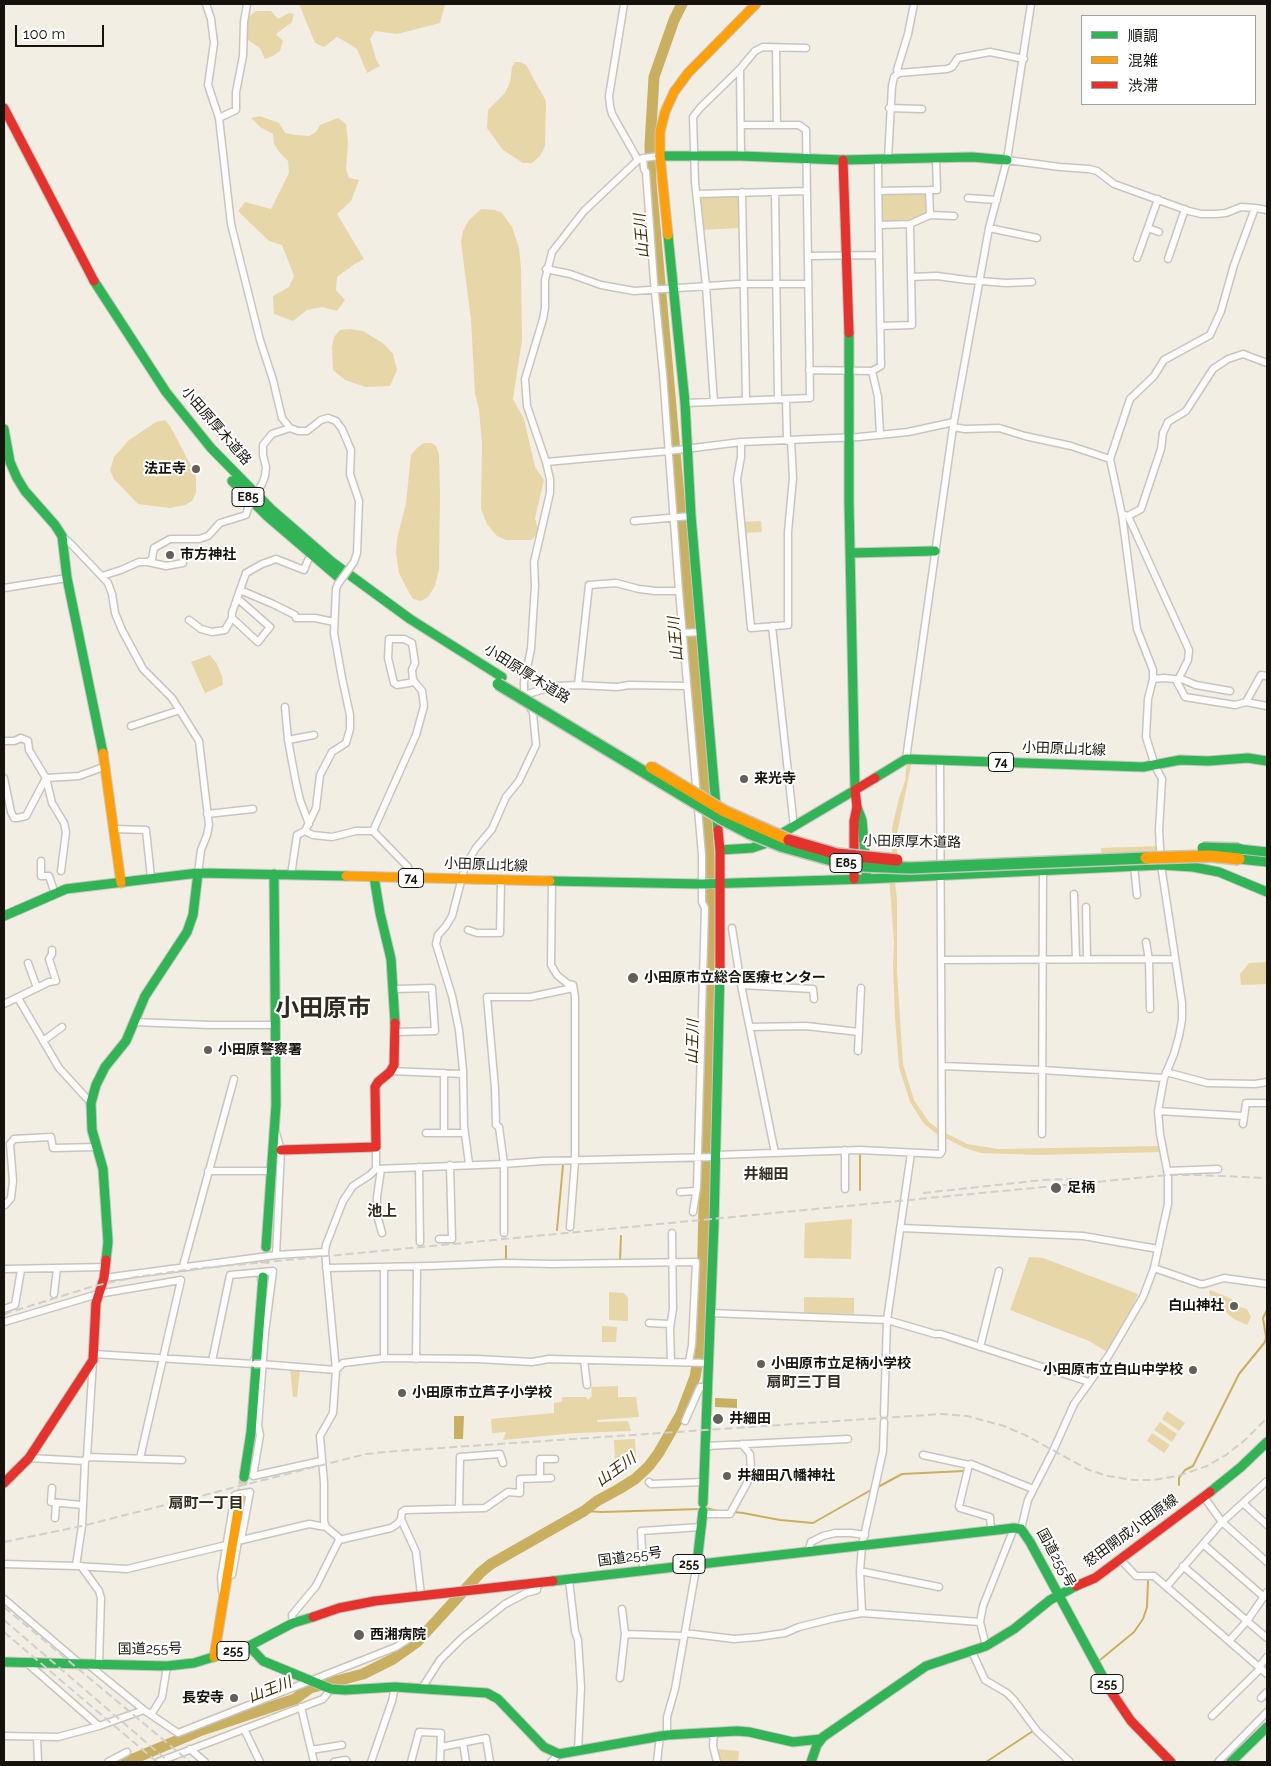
<!DOCTYPE html>
<meta charset="utf-8">
<style>
body{margin:0}
#map{position:relative;width:1271px;height:1766px;overflow:hidden;background:#f2eee4;font-family:Raleway,"Noto Sans JP",sans-serif}
canvas{display:block}
.frame{position:absolute;inset:0;border:5px solid #15130c;pointer-events:none}
.legend{position:absolute;left:1081px;top:15px;width:175px;height:90px;box-sizing:border-box;background:#fff;border:1px solid #a1a19e;margin:0;padding:6px 9px;list-style:none;font-size:15px;color:#15130c}
.legend li{display:flex;align-items:center;gap:10px;height:25px}
.legend b{width:25px;border:1px solid #a1a19e}
.scale{position:absolute;left:15px;top:25px;width:89px;height:22px;box-sizing:border-box;border:2px solid #15130c;border-top:0;padding-left:6px;font-size:15px;line-height:18px;white-space:nowrap;color:#15130c;-webkit-text-stroke:4px #fff;paint-order:stroke}
</style>
<div id="map">
<canvas width="1271" height="1766"></canvas>
<div class="frame"></div>
<ul class="legend">
<li><b style="height:6px;background:#30b455"></b>順調</li>
<li><b style="height:6px;background:#ff9f0a"></b>混雑</li>
<li><b style="height:6px;background:#e5322d"></b>渋滞</li>
</ul>
<div class="scale">100 m</div>
</div>
<script>
const ctx = document.querySelector('canvas').getContext('2d');
ctx.lineJoin = 'round';
function fill(path, color) { ctx.fillStyle = color; ctx.fill(path, 'evenodd'); }
const toPath = rows => new Path2D(rows.map(r => 'M' + r).join(''));
function stroke(path, color, width, dash) { ctx.strokeStyle = color; ctx.lineWidth = width; ctx.lineCap = dash ? 'butt' : 'round'; ctx.setLineDash(dash || []); ctx.stroke(path); }
function write(font, color, halo, rows, align = 'center') {
  ctx.font = font + ' Raleway,"Noto Sans JP",sans-serif'; ctx.lineWidth = 4; ctx.setLineDash([]); ctx.textBaseline = 'middle'; ctx.strokeStyle = halo; ctx.fillStyle = color; for (const [text, x, y, turn = 0] of rows) {
    ctx.save(); ctx.translate(x, y); ctx.rotate((+turn || 0) * Math.PI / 180); ctx.textAlign = isNaN(turn) ? turn : align; if (halo) ctx.strokeText(text, 0, 0); ctx.fillText(text, 0, 0); ctx.restore();
  }
}
const green = toPath([
 [299,4,441,4,445,5,440,23,397,34,375,31,370,39,376,59,380,66,367,73,357,49,346,42,337,37,324,47,315,43],
 [256,11,271,11,278,19,289,13,294,14,292,22,276,34,283,41,280,51,273,56,265,59,260,48,248,40,247,18],
 [515,62,520,62,526,65,546,101,545,146,540,156,532,163,523,163,503,150,487,128,488,110,505,93,510,82,512,67],
 [260,116,279,123,285,133,296,135,309,136,316,132,320,125,338,118,346,124,348,142,346,169,349,178,359,180,351,201,337,214,364,259,353,265,337,277,336,290,345,300,337,311,322,307,307,310,293,321,274,314,273,296,289,287,294,276,282,245,269,241,238,211,245,202,271,209,289,173,288,161,280,153,274,144,273,134,260,127,251,118],
 [881,193,927,193,926,218,882,222],
 [740,194,741,228,701,230,698,195],
 [481,209,495,210,502,213,512,227,519,248,521,269,522,340,513,399,524,419,535,467,544,480,535,518,539,533,531,540,506,540,497,536,487,524,481,509,482,444,479,409,475,394,471,320,461,242,463,231,469,220],
 [350,329,363,331,384,344,393,354,397,370,390,386,366,387,345,380,333,370,332,347,334,337,340,330],
 [165,420,170,426,196,475,196,493,192,501,185,505,170,508,138,504,114,479,110,470,114,457,129,440,156,422],
 [424,443,431,443,436,446,439,454,440,494,439,569,435,586,428,597,421,601,413,599,406,587,399,573,396,553,397,539,406,503,411,455,417,448],
 [761,521,762,532,744,533,743,522],
 [210,655,217,664,222,676,223,685,205,693,191,662],
 [907,760,912,761,897,834,897,854,894,875,897,899,897,971,903,1064,914,1100,929,1122,940,1130,967,1144,998,1149,1161,1146,1162,1152,1038,1155,981,1153,965,1148,937,1134,924,1124,910,1102,899,1067,895,1018,893,964,894,943,889,875,892,854,892,828,899,798,905,781],
 [1157,846,1157,860,1102,863,1101,848],
 [1267,962,1267,984,1241,985,1240,974,1249,963],
 [852,1219,851,1259,804,1258,805,1223],
 [1029,1257,1043,1258,1138,1294,1124,1326,1107,1352,1089,1341,1010,1310],
 [1210,1290,1232,1299,1235,1306,1247,1309,1251,1317,1247,1325,1234,1319,1212,1300,1209,1292],
 [609,1292,624,1293,628,1298,628,1321,609,1320],
 [804,1297,854,1298,854,1314,804,1313],
 [602,1326,617,1327,616,1342,602,1342],
 [290,1369,300,1370,297,1397,293,1397],
 [618,1386,618,1397,636,1397,639,1417,597,1420,597,1422,628,1421,631,1431,575,1433,503,1440,506,1432,492,1433,491,1419,554,1413,554,1403,562,1402,562,1397,586,1397,588,1400,592,1396,591,1387],
 [1167,1411,1185,1423,1179,1431,1162,1419],
 [1160,1422,1177,1434,1172,1442,1154,1430],
 [1152,1433,1170,1445,1164,1453,1147,1441],
 [635,1439,636,1460,615,1461,614,1440],
 [716,1749,739,1751,738,1762,719,1762]
]);
const water = toPath([
 [715,1398,737,1399,737,1408,715,1407],
 [454,1416,464,1416,463,1439,454,1439]
]);
const stream = toPath([
 [860,1190,860,1154],
 [557,1230,563,1165],
 [506,1246,506,1260],
 [620,1260,621,1236],
 [1179,1485,1179,1478,1185,1470,1193,1466,1239,1374,1265,1342,1266,1337,1263,1318,1267,1310],
 [878,1487,902,1474,964,1471],
 [706,1508,718,1511],
 [584,1511,602,1512,701,1509],
 [733,1512,743,1513,780,1520,813,1523,871,1490],
 [1100,1660,1134,1632,1143,1619,1147,1607,1148,1581],
 [986,1762,1033,1731]
]);
const river = toPath([
 [126,1762,202,1730,295,1699,310,1688,363,1674,393,1659,417,1642,481,1572,491,1564,584,1511,597,1501,619,1489,635,1479,648,1467,658,1454,681,1414,695,1377,701,1342,710,926,709,855,697,699,651,182,650,145,654,77,674,20,682,4]
]);
const secondaryTunnel = toPath([
 [263,1277,266,1247],
 [240,1498,244,1477]
]);
const street = toPath([
 [206,4,211,19,214,43,208,85,219,118,231,224,260,340,273,380,282,418,290,428,298,431,307,431,321,420,328,418,336,421,342,429,351,450,350,474,359,501,357,553,354,562],
 [624,4,609,96,610,106,612,114,638,160],
 [776,48,777,125],
 [740,69,741,156],
 [899,73,897,70,908,34,914,4],
 [889,108,922,109],
 [219,118,236,110,236,92,243,56,244,22,247,4],
 [643,158,644,169,646,172,654,282,663,374,679,591,702,855,702,902,705,908,697,1187,693,1212],
 [888,159,892,86,894,77,899,73,947,69,952,67,958,58,990,52,1024,59],
 [878,160,879,255],
 [1007,160,1060,167,1089,169,1097,171,1114,184,1189,211,1201,214,1216,214,1226,213,1241,207,1255,208,1234,265,1221,311,1210,335,1164,360,1154,376,1130,399,1110,459,1122,515,1137,629,1153,670,1153,679,1148,699,1146,737,1155,766,1162,779,1159,830,1161,865,1182,1003,1182,1020,1179,1036,1174,1054,1164,1078,1158,1111,1160,1134,1168,1175,1168,1204,1154,1268,1143,1297,1109,1355,1074,1404,1053,1451,1028,1500,1021,1529],
 [879,191,929,190],
 [742,192,746,400],
 [775,192,778,399],
 [697,194,807,191],
 [968,198,997,200],
 [1255,208,1267,210],
 [930,215,954,216],
 [879,225,910,224,930,215,929,190,937,190,936,159],
 [989,228,1037,238],
 [1148,228,1159,232],
 [809,256,879,255,881,366,872,371,809,370],
 [1137,258,1158,199],
 [1168,259,1185,209],
 [546,269,570,274,601,285,634,291,737,284,808,284],
 [911,277,937,276,967,280,1006,283,1032,282],
 [881,326,912,325,910,224],
 [872,371,878,397,880,435],
 [786,399,787,441],
 [714,402,706,286,695,182,693,117,700,108,740,69,755,51,763,47,806,48],
 [685,403,810,398,806,130,799,125,741,125],
 [953,427,965,429,999,428,1025,436,1071,446,1110,459],
 [741,442,741,457,737,479,751,628,788,625,788,532,793,478,791,440],
 [546,462,527,406,525,379,543,319,545,308,545,280,552,252,584,211,638,160,643,158,660,156],
 [262,484,265,476,266,467,263,455,263,445,272,434,290,428],
 [1125,515,1128,516,1189,650,1188,660,1179,678,1176,680,1174,679,1164,678,1153,679],
 [1128,516,1141,509,1161,449,1163,433,1168,422,1186,411,1213,369,1228,359,1243,354,1267,363],
 [634,521,691,516],
 [62,536,72,545,108,583,112,594,115,613,122,630,143,669,172,698,199,741,209,825,207,835,201,850,198,873],
 [148,562,166,566,183,563],
 [102,576,121,570,139,562,148,562,152,559,154,548,170,539,199,539,208,536,220,523,246,515,248,508],
 [4,588,67,578],
 [240,590,246,573,262,564,276,559,304,570,308,560],
 [232,618,258,642,270,627,237,598],
 [189,620,201,629,212,632,225,630,232,618,232,613,240,590,273,604,295,615,296,618,315,618,334,622],
 [772,626,794,827],
 [683,633,701,632],
 [1179,678,1196,685,1230,691],
 [1176,680,1185,697,1235,705,1246,702,1267,706],
 [578,685,589,585,616,583,639,589,655,591,679,591],
 [524,695,555,686,578,685,617,687,629,685,687,686],
 [1246,702,1261,675,1267,676],
 [285,707,288,740,296,783,300,800,309,824],
 [131,726,180,710],
 [288,740,314,735],
 [4,741,14,741,21,738,28,741,29,750,46,778,52,803,64,823,66,832,61,871],
 [906,759,953,427,989,228,1007,160,1031,4],
 [4,778,11,812,14,818,17,818,26,816,46,778,79,776,106,766],
 [207,814,253,809],
 [114,829,146,830,151,878],
 [305,831,313,835,332,837,356,831,373,831,416,735,424,706,422,691,413,680,412,670,415,663,412,643,404,639,389,639,388,658,394,683,397,685,414,682],
 [373,831,408,867,411,878],
 [41,861,41,876,49,876,55,894],
 [1134,866,1137,895],
 [291,875,297,835,305,831,316,808,320,775,332,752,346,743,350,729,350,715,342,678,334,633,336,589,338,584],
 [552,881,551,965,557,975,568,984,573,985,575,997,575,1161,570,1227],
 [1074,894,1076,959],
 [1086,907,1087,959],
 [732,928,741,985,775,1153],
 [468,930,477,933,500,933,501,881],
 [1146,942,1149,960,1150,1009],
 [941,960,1175,959],
 [28,963,37,988],
 [741,985,813,989,814,999],
 [394,989,432,988,435,1031,396,1032],
 [18,998,59,1068,91,1103],
 [4,1004,49,982,56,981,49,959,52,954,52,950],
 [134,1022,210,1025,276,1025],
 [750,1027,806,1026,859,1032],
 [43,1041,62,1027],
 [858,1051,861,988],
 [942,1066,1042,1070,1164,1078],
 [390,1071,463,1074],
 [1166,1072,1207,1083,1255,1084,1267,1082],
 [444,1073,444,1133],
 [1158,1111,1243,1116],
 [1243,1124,1246,1103,1267,1103],
 [426,1133,465,1133],
 [1042,1134,1043,871],
 [376,1147,376,1169],
 [715,1155,860,1150,940,1154,942,1151,940,760],
 [469,1164,464,1126,463,1070,459,1030,452,996,436,944,438,935,446,926,452,916,465,866,476,848,492,829,506,797,519,781,536,745,533,713,524,695,524,682,531,649,535,586,534,562,550,493,550,479,546,462,669,451,741,442,859,437,908,432,954,422],
 [419,1167,420,1242],
 [381,1169,377,1197,377,1215,382,1233],
 [208,1171,268,1171],
 [1167,1171,1218,1169],
 [845,1189,845,1150],
 [680,1192,696,1191],
 [5,1205,11,1198,13,1181,10,1144,14,1139,51,1137,53,1148,97,1147],
 [902,1228,1083,1236,1158,1249],
 [504,1233,504,1164,499,1127,496,1125,495,1088,487,997,530,997,573,988],
 [439,1239,452,1239,450,1165],
 [276,1255,325,1252],
 [183,1266,234,1079],
 [326,1268,430,1266,507,1263,552,1264,696,1262,692,1345,689,1362],
 [1154,1268,1200,1284,1204,1284,1224,1278,1267,1284],
 [4,1269,106,1267],
 [104,1278,276,1255,281,1150,276,1133],
 [261,1280,262,1272,273,1271,265,1333,258,1426,260,1435,253,1476,321,1461],
 [54,1294,57,1268],
 [4,1309,15,1305,21,1270],
 [710,1313,887,1320,935,1334,941,1334,1089,1382],
 [4,1322,98,1294,181,1280,140,1458],
 [649,1323,670,1324],
 [980,1347,999,1271],
 [94,1354,254,1364,254,1360],
 [384,1358,384,1267],
 [416,1359,417,1267],
 [584,1360,587,1385],
 [212,1361,230,1275,262,1272],
 [671,1362,670,1328,673,1309,672,1233],
 [261,1364,336,1370,343,1363,384,1358,477,1359,532,1362,549,1359,709,1363],
 [884,1414,887,1320,911,1153],
 [685,1421,700,1387,708,1387],
 [706,1446,848,1439],
 [923,1455,969,1465],
 [87,1457,182,1460],
 [29,1458,85,1461],
 [540,1478,540,1459,555,1459],
 [649,1482,651,1484,704,1482],
 [52,1488,51,1502,82,1505],
 [1204,1497,1222,1522,1267,1562],
 [1243,1503,1267,1525],
 [459,1509,460,1457,500,1454,503,1463],
 [702,1514,730,1514,747,1483,751,1469,750,1454,742,1444],
 [55,1518,56,1503],
 [401,1519,416,1552,421,1595],
 [991,1530,990,1517,960,1508,959,1506,969,1465,971,1464,1033,1489],
 [339,1540,391,1528,397,1524,401,1519,402,1512,405,1510,485,1508,508,1492,520,1493,520,1479,551,1478],
 [1203,1544,1264,1597],
 [808,1552,811,1542,823,1536,835,1533,851,1533,865,1535],
 [1120,1559,1136,1576,1154,1576,1267,1674],
 [4,1564,76,1566,127,1569,226,1545],
 [76,1566,82,1526,85,1461,87,1457,93,1361],
 [81,1566,99,1591,101,1598,99,1664],
 [1183,1566,1247,1621,1267,1592],
 [643,1570,641,1531,701,1527],
 [860,1571,939,1587],
 [232,1575,238,1541,309,1524,326,1527],
 [569,1580,575,1631,578,1640,581,1687,578,1751],
 [1167,1586,1222,1522,1267,1481],
 [222,1591,221,1577,235,1495,250,1492,241,1540],
 [4,1599,79,1663],
 [862,1613,860,1571,862,1545,883,1451,884,1422],
 [293,1623,292,1615,316,1586,339,1540,338,1537,326,1527,324,1521,324,1483,320,1436,333,1413,336,1370,325,1252,326,1245,343,1201,353,1186,370,1175,376,1169,504,1164,543,1161,715,1157],
 [685,1633,734,1639,758,1637,785,1633,799,1627,835,1618,862,1613,980,1622],
 [625,1634,684,1636],
 [1229,1641,1247,1621,1267,1638],
 [986,1646,980,1622,983,1606,1014,1528],
 [972,1652,985,1680,1007,1693,1014,1700,1037,1731,1070,1762],
 [27,1663,99,1726],
 [90,1666,144,1710,178,1733,396,1647,410,1638],
 [1259,1667,1267,1657],
 [620,1678,625,1634,622,1609],
 [422,1688,440,1660,462,1638,505,1604,526,1593,537,1590,538,1583],
 [1261,1698,1267,1692],
 [301,1707,314,1762],
 [151,1715,162,1697,167,1666],
 [1212,1716,1261,1668],
 [244,1729,260,1762],
 [714,1732,713,1746,717,1762],
 [667,1735,667,1717,675,1689,697,1563],
 [4,1736,58,1737,99,1726,144,1710],
 [37,1737,38,1762],
 [463,1743,466,1762],
 [441,1747,486,1738,490,1762],
 [190,1749,205,1762],
 [311,1750,342,1745],
 [108,1762,127,1752],
 [158,1762,323,1699,331,1689],
 [334,1762,346,1760,347,1762],
 [371,1762,392,1701,395,1687],
 [411,1762,419,1732,441,1733,440,1762],
 [551,1762,559,1754],
 [657,1762,660,1736],
 [1218,1762,1267,1712]
]);
const fast = toPath([
 [660,156,741,156,843,160,972,157,1007,160],
 [668,235,685,403,691,516,718,830],
 [94,281,166,392,211,448,272,510,332,562,410,619,502,677],
 [4,429,10,462,17,478,25,491,55,525,62,536,67,578,103,753],
 [232,481,267,516,337,576],
 [850,553,935,551],
 [875,778,906,759,1143,767,1180,760,1208,761,1248,758,1267,761],
 [1239,849,1267,852],
 [720,850,752,848,764,844,855,790,849,503,849,333],
 [1239,859,1267,862],
 [374,877,380,913,391,959,395,1023],
 [867,879,1161,865,1193,867,1219,872,1267,892],
 [550,881,702,884,867,879,862,820,857,807],
 [4,916,66,889,198,873,346,876],
 [266,1247,276,1105,274,874],
 [106,1260,108,1242,103,1169,92,1130,91,1103,96,1085,105,1067,126,1041,145,996,187,932,193,915,198,873],
 [244,1477,251,1432,263,1277],
 [1210,1492,1241,1467,1267,1442],
 [703,1503,714,1223,720,968],
 [697,1563,703,1511],
 [553,1581,1014,1528,1021,1529,1030,1542,1110,1690],
 [249,1646,263,1661,331,1689,345,1690,395,1687,487,1693,498,1699,544,1747,559,1754,667,1735,737,1731,749,1732,793,1742,821,1739],
 [4,1662,167,1666,194,1663,249,1646,293,1623,313,1617],
 [811,1762,817,1745,823,1737,926,1666,986,1646,1014,1629,1050,1600,1076,1586],
 [1231,1762,1267,1727]
]);
const slow = toPath([
 [668,235,660,156,660,132,665,112,674,92,688,73,756,4],
 [103,753,121,883],
 [346,876,550,881],
 [214,1657,240,1498]
]);
const jam = toPath([
 [4,108,94,281],
 [843,160,849,333],
 [718,830,720,850,720,968],
 [854,879,854,821,857,807,855,790,875,778],
 [281,1150,376,1147,375,1087,378,1082,390,1072,394,1065,395,1023],
 [4,1483,29,1458,93,1360,96,1303,104,1278,106,1260],
 [1076,1586,1095,1578,1210,1492],
 [313,1617,339,1608,375,1601,553,1581],
 [1110,1690,1131,1721,1171,1762]
]);
const rail = toPath([
 [923,1193,1043,1180,1072,1179],
 [4,1314,94,1286,136,1277,193,1269,1168,1175,1199,1175,1267,1178],
 [4,1542,82,1526,366,1454,396,1451,941,1414,967,1416,1004,1426,1025,1435,1089,1470,1108,1476,1133,1480,1153,1480,1178,1476,1207,1466,1226,1455,1245,1440,1267,1418],
 [4,1607,190,1762],
 [4,1620,169,1762],
 [4,1632,157,1762]
]);
const streetBridge = toPath([
 [248,508,262,484],
 [338,584,354,562],
 [254,1364,261,1364]
]);
const fastBridge = toPath([
 [498,684,722,819,751,834,781,846,835,861,862,866,910,868,1146,858],
 [1203,848,1239,849]
]);
const slowBridge = toPath([
 [651,767,724,811,789,840],
 [1146,858,1210,856,1239,859]
]);
const jamBridge = toPath([
 [789,840,837,854,897,860]
]);
const markers = [
 [196,469,5,"#626058"],
 [170,555,5,"#626058"],
 [744,779,5,"#626058"],
 [633,978,6,"#626058"],
 [208,1050,5,"#626058"],
 [1056,1188,6,"#626058"],
 [1234,1306,5,"#626058"],
 [761,1364,5,"#626058"],
 [1193,1370,5,"#626058"],
 [402,1393,5,"#626058"],
 [718,1419,6,"#626058"],
 [727,1476,5,"#626058"],
 [359,1635,6,"#626058"],
 [234,1698,5,"#626058"]
];
const shields = [
 [248,497,32],
 [1001,762,25],
 [846,863,32],
 [411,878,25],
 [689,1564,32],
 [233,1651,32],
 [1107,1684,32]
];
const shieldNames = [
 ["E85",248,497],
 ["74",1001,762],
 ["E85",846,863],
 ["74",411,878],
 ["255",689,1564],
 ["255",233,1651],
 ["255",1107,1684]
];
const streetNames = [
 ["小田原厚木道路",216,426,49],
 ["小田原厚木道路",527,674,32],
 ["小田原山北線",1064,749,2],
 ["小田原厚木道路",912,842,1],
 ["小田原山北線",486,865,2],
 ["怒田開成小田原線",1131,1531,-36],
 ["国道255号",630,1557,-8],
 ["国道255号",1056,1558,61],
 ["国道255号",150,1649,-1]
];
const poiNames = [
 ["法正寺",186,469,"right"],
 ["市方神社",180,555],
 ["来光寺",754,779],
 ["小田原市立総合医療センター",644,978],
 ["小田原警察署",218,1050],
 ["足柄",1067,1188],
 ["白山神社",1224,1306,"right"],
 ["小田原市立足柄小学校",771,1364],
 ["小田原市立白山中学校",1183,1370,"right"],
 ["小田原市立芦子小学校",412,1393],
 ["井細田",729,1419],
 ["井細田八幡神社",737,1476],
 ["西湘病院",370,1635],
 ["長安寺",224,1698,"right"]
];
const waterNames = [
 ["山王川",642,236,-95],
 ["山王川",676,639,-95],
 ["山王川",693,1042,-89],
 ["山王川",616,1470,-36],
 ["山王川",270,1690,-22]
];
const neighbourhoodNames = [
 ["井細田",766,1174],
 ["池上",382,1211],
 ["扇町三丁目",804,1382],
 ["扇町一丁目",206,1503]
];
const townNames = [
 ["小田原市",323,1009]
];
fill(green, '#e7d6a7');
fill(water, '#c9b060');
stroke(stream, '#c9b060', 2);
stroke(river, '#c9b060', 11);
stroke(secondaryTunnel, '#d1cdc4', 9, [9, 4.5]);
stroke(street, '#c8c5be', 9);
stroke(fast, '#c8c5be', 11);
stroke(slow, '#c8c5be', 11);
stroke(jam, '#c8c5be', 11);
stroke(street, '#fdfcfb', 6);
stroke(fast, '#30b455', 9);
stroke(slow, '#ff9f0a', 9);
stroke(jam, '#e5322d', 9);
stroke(rail, '#d0cfcb', 2, [8, 4]);
stroke(streetBridge, '#c8c5be', 9, []);
stroke(fastBridge, '#c8c5be', 14, []);
stroke(slowBridge, '#c8c5be', 14, []);
stroke(jamBridge, '#c8c5be', 14, []);
stroke(streetBridge, '#fdfcfb', 6);
stroke(fastBridge, '#30b455', 11);
stroke(slowBridge, '#ff9f0a', 11);
stroke(jamBridge, '#e5322d', 11);
for (const [x, y, r, color] of markers) { const dot = new Path2D(); dot.arc(x, y, r, 0, 2 * Math.PI); ctx.fillStyle = color; ctx.fill(dot); stroke(dot, '#fff', 2); }
for (const [x, y, w] of shields) { const box = new Path2D(); box.roundRect(x - w / 2, y - 9.5, w, 19, 4); ctx.fillStyle = '#fff'; ctx.fill(box); stroke(box, '#15130c', 1); }
write('bold 12px', '#15130c', null, shieldNames);
write('14px', '#15130c', '#fff', streetNames);
write('bold 14px', '#15130c', '#fff', poiNames, 'left');
write('italic 15px', '#382a00', '#fff', waterNames);
write('bold 15px', '#312c1d', '#fff', neighbourhoodNames);
write('bold 24px', '#312c1d', '#fff', townNames);
</script>
